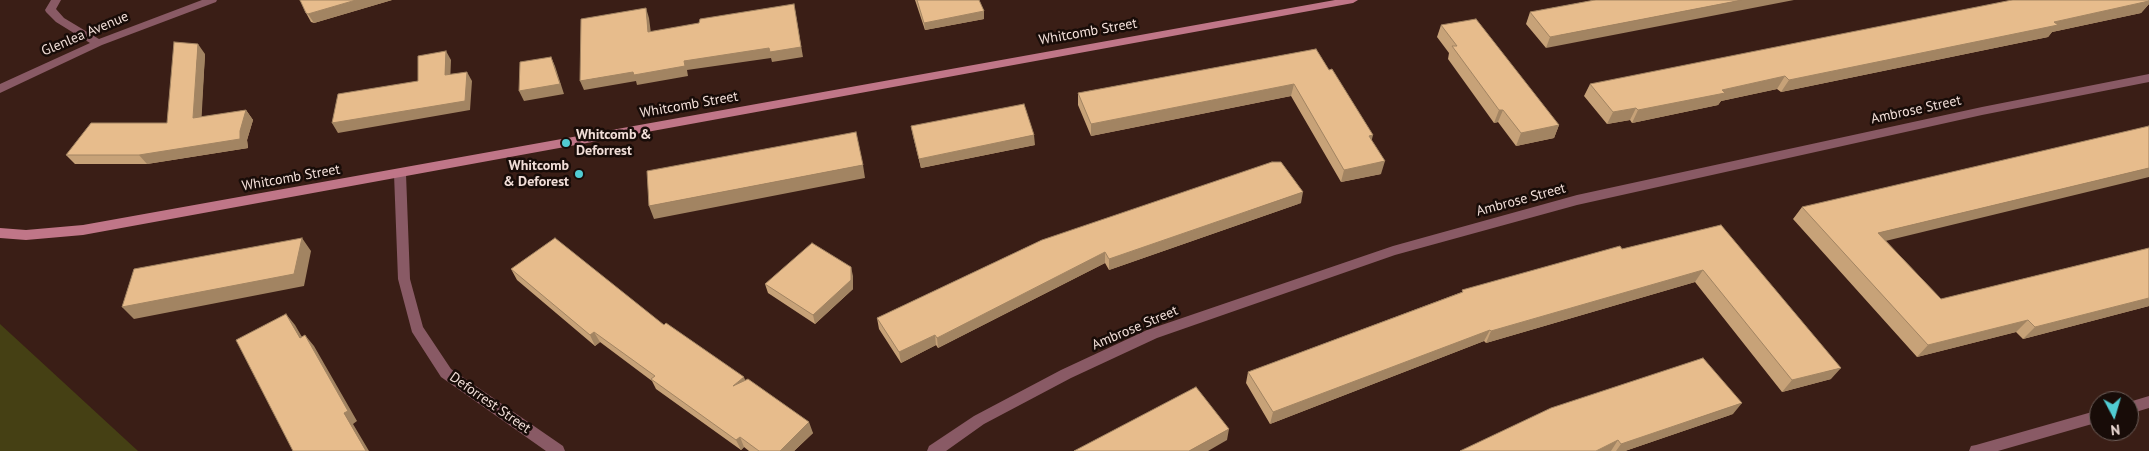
<!DOCTYPE html>
<style>
body{margin:0}
#map{position:relative;width:2149px;height:451px;overflow:hidden;background:#3a1e16;font-family:"PT Sans",sans-serif}
canvas{display:block}
.north{position:absolute;left:2089px;top:391px;width:50px;height:50px;box-sizing:border-box;background:#180c08;border:1px solid #6f605b;border-radius:50%;rotate:174deg;font-size:14px;font-weight:700;line-height:20px;text-align:center;color:#f1ded8}
.north::after{content:'';display:block;margin:auto;width:18px;height:22px;background:#51ccd3;clip-path:polygon(50% 0,100% 100%,50% 72%,0 100%)}
</style>
<div id="map">
<canvas width="2149" height="451"></canvas>
<div class="north">N</div>
</div>
<script>
const ctx = document.querySelector('canvas').getContext('2d');
ctx.lineJoin = 'round';
function fill(path, color) { ctx.fillStyle = color; ctx.fill(path, 'evenodd'); }
const toPath = rows => new Path2D(rows.map(r => 'M' + r).join(''));
function stroke(path, color, width, dash) { ctx.strokeStyle = color; ctx.lineWidth = width; ctx.lineCap = dash ? 'butt' : 'round'; ctx.setLineDash(dash || []); ctx.stroke(path); }
function write(font, color, halo, rows, align = 'center') {
  ctx.font = font + ' "PT Sans",sans-serif'; ctx.lineWidth = 5; ctx.setLineDash([]); ctx.textBaseline = 'middle'; ctx.strokeStyle = halo; ctx.fillStyle = color; for (const [text, x, y, turn = 0] of rows) {
    ctx.save(); ctx.translate(x, y); ctx.rotate((+turn || 0) * Math.PI / 180); ctx.textAlign = isNaN(turn) ? turn : align; if (halo) ctx.strokeText(text, 0, 0); ctx.fillText(text, 0, 0); ctx.restore();
  }
}
const green = toPath([
 [0,324,138,451,0,451]
]);
const street = toPath([
 [51,0,61,0,56,9,64,18,99,39,202,0,217,0,216,2,102,45,0,93,0,84,90,43,56,22,46,12,45,10,51,0],
 [2149,74,2149,82,1982,115,1577,205,1395,255,1157,338,1071,378,984,424,946,451,927,451,929,446,974,416,1061,370,1147,330,1393,246,1577,195,1982,107,2149,74],
 [400,170,406,174,410,279,423,327,451,369,563,446,565,451,546,451,441,377,412,332,398,279,394,174,400,170],
 [2149,396,2149,408,2129,414,2129,402,2149,396],
 [2099,410,2099,422,1998,451,1969,451,1971,446,1976,445,2099,410]
]);
const secondary = toPath([
 [1335,0,1358,0,1353,3,83,235,26,240,0,238,0,228,26,230,83,225,1335,0]
]);
const wall = toPath([
 [300,0,392,0,314,23,311,22,306,13],
 [915,0,979,0,984,11,984,19,925,30],
 [1595,0,1546,48,1526,24,1530,12],
 [2149,1,2149,4,2141,13,2052,32,2048,37,1781,92,1777,89,1721,101,1718,105,1632,123,1630,120,1607,124,1584,96,1590,84],
 [1441,25,1559,125,1554,138,1516,146,1498,122,1494,123,1448,59,1449,53,1437,37],
 [1316,49,1372,141,1381,174,1341,182,1291,96,1091,136,1078,105,1078,93],
 [205,54,201,117,246,110,253,120,247,140,248,148,147,164,75,164,66,155,167,123],
 [911,126,1035,145,921,168,913,136],
 [1301,203,1109,270,1105,263,938,348,936,345,901,363,879,329,877,318,1042,240],
 [1802,207,1886,241,1941,299,2149,248,2149,306,2023,339,2016,332,1917,357,1793,219],
 [1721,225,1831,379,1782,392,1695,282,1486,343,1484,341,1270,424,1246,383,1248,372,1462,292,1462,290,1622,249],
 [511,269,664,325,745,381,813,433,794,451,749,451,744,447,741,450,656,389,652,381,600,342,595,346,517,280],
 [853,276,853,289,815,324,768,293,765,284],
 [1733,414,1625,451,1460,451]
]);
const shadedWall = toPath([
 [356,0,392,0,314,23,308,14],
 [1742,0,1794,0,1546,48,1550,37],
 [2149,1,2149,4,2141,13,2052,32,2048,37,1781,92,1789,80],
 [794,4,803,57,772,62,771,58,687,70,688,76,637,85,636,81,584,90,580,81,684,61],
 [646,8,649,18,652,41,648,32],
 [984,11,984,19,925,30,924,23],
 [198,44,205,54,201,128,193,118],
 [446,51,451,60,450,85,445,75],
 [551,57,555,66,564,94,524,101,519,91],
 [467,72,472,81,470,110,338,133,332,123],
 [1785,76,1777,89,1721,101,1718,105,1632,123,1638,110,1722,90],
 [1294,84,1291,96,1091,136,1091,124],
 [1636,108,1630,120,1607,124,1613,112],
 [246,110,253,120,247,140,248,148,147,164,139,155],
 [1499,110,1503,110,1498,122,1494,123],
 [1559,125,1554,138,1516,146,1521,133],
 [1034,135,1035,145,921,168,919,159],
 [1373,135,1370,147,1369,136],
 [1385,161,1381,174,1341,182,1344,170],
 [863,165,865,178,654,219,649,206],
 [2149,168,2149,177,1869,245,1878,233],
 [1303,192,1301,203,1109,270,1109,259],
 [302,238,311,251,304,286,134,319,122,307],
 [1105,252,1105,263,938,348,937,338],
 [851,267,853,276,853,289,815,324,813,315],
 [1703,270,1695,282,1486,343,1491,331],
 [2149,298,2149,306,2023,339,2035,327],
 [286,314,295,325,309,349,300,338],
 [2028,320,2016,332,1917,357,1928,345],
 [1490,330,1484,341,1270,424,1273,412],
 [594,332,600,342,595,346,590,335],
 [305,335,314,346,357,421,353,424,369,451,366,451,344,413],
 [935,335,936,345,901,363,899,352],
 [1841,368,1831,379,1782,392,1792,380],
 [744,377,748,387,733,386],
 [1742,403,1733,414,1625,451,1616,451,1621,444],
 [809,422,813,433,794,451,780,451],
 [1229,429,1227,440,1208,451,1189,451],
 [740,437,744,447,741,450,736,440],
 [1618,440,1611,451,1596,451]
]);
const building = toPath([
 [300,0,356,0,308,14,306,13,300,0],
 [917,0,979,0,984,11,924,23,917,0],
 [1595,0,1742,0,1550,37,1530,12,1595,0],
 [2012,0,2149,0,2149,1,2054,22,2058,25,1789,80,1785,76,1722,90,1725,93,1638,110,1636,108,1613,112,1590,84,2012,0],
 [794,4,801,47,770,52,769,48,684,61,685,66,634,75,633,72,580,81,581,19,646,8,648,32,699,23,700,19,794,4],
 [1476,19,1559,125,1521,133,1503,110,1499,110,1452,46,1457,46,1441,25,1476,19],
 [174,42,198,44,193,118,246,110,240,131,240,139,139,155,66,155,91,123,167,123,174,42],
 [1316,49,1329,70,1332,69,1373,135,1369,136,1385,161,1344,170,1294,84,1091,124,1078,93,1316,49],
 [446,51,445,75,467,72,465,101,332,123,338,94,418,81,418,56,446,51],
 [551,57,560,84,519,91,520,62,551,57],
 [1024,104,1034,135,919,159,911,126,1024,104],
 [2149,126,2149,168,1878,233,1941,299,2149,248,2149,298,2035,327,2028,320,1928,345,1802,207,2149,126],
 [856,132,863,165,649,206,647,171,856,132],
 [1272,162,1281,162,1303,192,1109,259,1105,252,937,338,935,335,899,352,877,318,1042,240,1272,162],
 [1721,225,1841,368,1792,380,1703,270,1491,331,1490,330,1273,412,1248,372,1463,292,1462,290,1620,246,1622,249,1721,225],
 [302,238,294,274,122,307,134,269,302,238],
 [555,238,664,325,666,323,744,377,733,386,748,379,809,422,780,451,759,451,740,437,736,440,651,379,655,376,594,332,590,335,511,269,555,238],
 [812,243,851,267,851,280,813,315,765,284,812,243],
 [286,314,300,338,305,335,348,411,344,413,366,451,293,451,236,340,286,314],
 [1703,358,1742,403,1621,444,1618,440,1596,451,1460,451,1551,408,1703,358],
 [1196,387,1229,429,1189,451,1074,451,1196,387]
]);
const markers = [
 [566,143,5,"#51ccd3"],
 [579,174,5,"#51ccd3"]
];
const streetNames = [
 ["Whitcomb Street",1088,32,-10],
 ["Glenlea Avenue",85,34,-23],
 ["Whitcomb Street",689,105,-10],
 ["Ambrose Street",1916,110,-12],
 ["Whitcomb Street",291,178,-10],
 ["Ambrose Street",1521,200,-15],
 ["Ambrose Street",1135,328,-23],
 ["Deforrest Street",490,403,35]
];
const poiNames = [
 ["Whitcomb &",576,135],
 ["Deforrest",576,151],
 ["Whitcomb",569,166,"right"],
 ["& Deforest",569,182,"right"]
];
fill(green, '#454014');
fill(street, '#895a65');
fill(secondary, '#c07688');
fill(wall, '#c7a278');
fill(shadedWall, '#a28462');
fill(building, '#e7bc8c');
stroke(building, '#a28462', 1);
for (const [x, y, r, color] of markers) { const dot = new Path2D(); dot.arc(x, y, r, 0, 2 * Math.PI); ctx.fillStyle = color; ctx.fill(dot); stroke(dot, '#180c08', 2); }
write('14px', '#f1ded8', '#180c08', streetNames);
write('bold 14px', '#f1ded8', '#180c08', poiNames, 'left');
</script>
